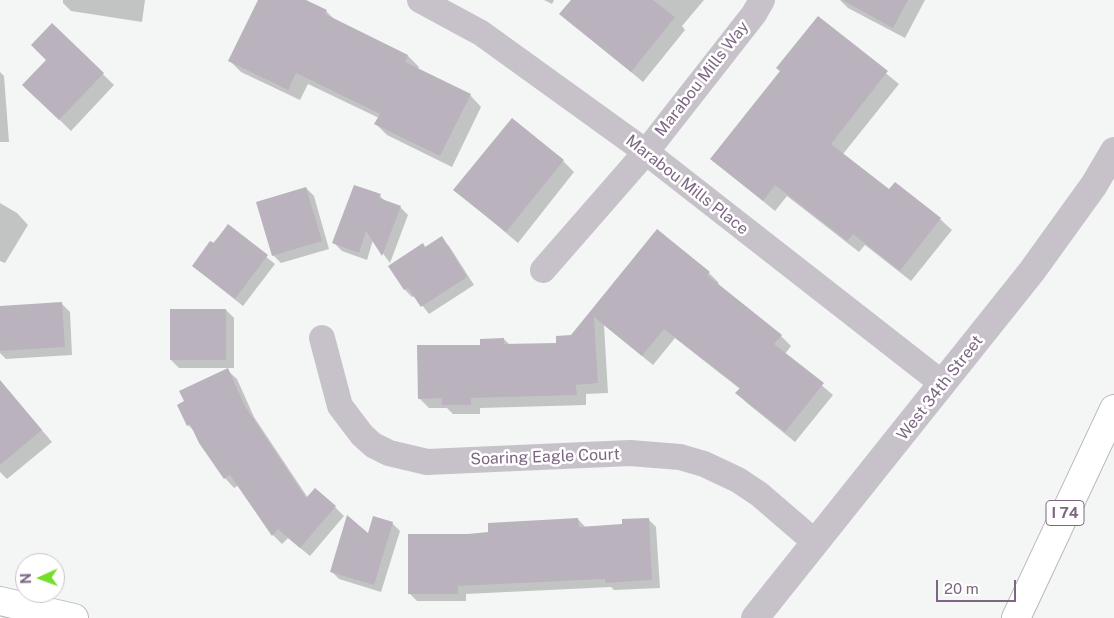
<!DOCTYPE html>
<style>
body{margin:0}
#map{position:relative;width:1114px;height:618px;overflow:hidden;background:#f3f6f4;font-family:"Public Sans",sans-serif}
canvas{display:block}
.north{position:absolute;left:15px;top:553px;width:50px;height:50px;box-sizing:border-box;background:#fff;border:1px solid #cbc2cd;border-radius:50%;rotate:268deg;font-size:14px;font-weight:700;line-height:20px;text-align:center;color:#7d6683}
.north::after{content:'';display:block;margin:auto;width:18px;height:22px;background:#77dd2c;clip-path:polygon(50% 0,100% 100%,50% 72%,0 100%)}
.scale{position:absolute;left:936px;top:580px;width:80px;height:22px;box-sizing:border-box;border:2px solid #7d6683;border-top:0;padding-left:6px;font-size:15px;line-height:18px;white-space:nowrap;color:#7d6683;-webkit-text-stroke:4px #fff;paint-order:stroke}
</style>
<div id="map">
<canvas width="1114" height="618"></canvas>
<div class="north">N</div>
<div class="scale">20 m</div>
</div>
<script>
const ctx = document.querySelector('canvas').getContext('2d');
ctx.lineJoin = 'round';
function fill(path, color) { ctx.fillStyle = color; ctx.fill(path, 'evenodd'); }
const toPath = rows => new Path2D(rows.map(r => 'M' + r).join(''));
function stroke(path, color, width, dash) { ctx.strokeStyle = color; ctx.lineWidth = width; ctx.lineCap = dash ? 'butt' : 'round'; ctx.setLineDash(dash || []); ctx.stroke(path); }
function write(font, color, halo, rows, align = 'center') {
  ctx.font = font + ' "Public Sans",sans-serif'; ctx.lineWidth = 5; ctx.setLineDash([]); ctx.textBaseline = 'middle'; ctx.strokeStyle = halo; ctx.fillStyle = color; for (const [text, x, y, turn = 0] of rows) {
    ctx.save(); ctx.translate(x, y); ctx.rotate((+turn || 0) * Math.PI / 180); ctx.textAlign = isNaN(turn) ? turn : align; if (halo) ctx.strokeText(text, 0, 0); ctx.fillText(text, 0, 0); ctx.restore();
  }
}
const shadow = toPath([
 [63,0,145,0,142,22,71,11,63,3],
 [259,0,303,0,326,11,336,21,408,56,419,67,418,70,470,95,481,107,452,167,387,135,376,124,379,118,308,84,300,100,241,72,230,61],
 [544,0,554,0,552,4],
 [572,0,704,0,682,26,685,30,643,82,561,14],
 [840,0,925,0,905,38,848,8],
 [818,18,899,84,843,154,889,190,940,219,952,230,911,281,865,245,859,252,787,196,775,211,712,159,781,72],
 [52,24,114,85,71,131,24,85,48,60],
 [0,72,4,76,9,142,0,142],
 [563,161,574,172,518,243,455,190],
 [306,188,314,196,329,249,281,263,273,255],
 [380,196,387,203,400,207,408,215,390,263,373,240,367,260,342,251,334,243],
 [0,203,17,213,28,225,5,263,0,261],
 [228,226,275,264,243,306,193,266],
 [657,231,709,273,719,283,717,285,781,336,791,346,785,354,833,395,795,442,747,403,737,393,740,389,675,338,653,365,604,325,608,393,586,394,586,405,480,408,480,414,453,414,447,408,429,408,419,398,481,346,504,339,510,345,557,344,571,336],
 [441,238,449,246,474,285,429,314,415,296,412,297,405,290,423,245,426,248],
 [62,304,70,312,72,355,6,359,0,353,0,322],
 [226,310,234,318,234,368,179,368,171,360],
 [227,370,237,379,254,417,308,498,335,507,344,516,310,556,288,538,282,544,273,535,239,485,234,488,225,478,196,433,188,425],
 [0,381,52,442,7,479,0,472],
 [578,519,586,528,624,525,648,519,656,527,660,588,614,590,611,587,466,594,466,601,417,601,409,593,468,536],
 [392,523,400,531,381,592,339,579,331,571,368,535]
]);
const building = toPath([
 [258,0,306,0,327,10,325,14,408,55,405,62,471,94,440,156,374,124,380,114,296,73,288,90,228,61],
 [571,0,653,0,675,17,631,72,559,14],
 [842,0,908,0,893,28],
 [818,16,888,71,831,144,889,189,895,182,941,218,900,271,853,234,847,241,775,185,763,201,710,159,780,71,776,68],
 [52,23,104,73,59,120,22,85,46,60,31,45],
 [512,118,564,160,506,232,453,190],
 [354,185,381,194,379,198,401,206,382,256,366,231,359,253,332,243],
 [306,187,322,241,272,256,256,202],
 [228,224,268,255,235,299,192,266,210,241,214,243],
 [657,229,710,272,707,275,782,335,774,344,824,383,785,432,735,393,740,388,664,329,642,356,594,317,598,383,576,385,577,395,471,398,471,405,442,405,442,398,418,399,417,345,480,345,480,339,504,338,504,344,556,343,556,336,571,335],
 [442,236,467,277,421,307,408,288,404,290,388,266,423,243,425,247],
 [62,302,65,347,0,351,0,306],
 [170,309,226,309,226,360,170,360],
 [228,368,245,406,306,498,315,488,336,506,300,548,278,529,272,536,230,475,224,479,199,443,190,424,187,426,177,405,184,401,179,391],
 [0,380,42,430,0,465],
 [347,515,368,533,373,516,393,522,374,585,330,572],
 [578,518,579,527,622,524,622,519,649,518,652,580,605,583,605,579,458,586,458,594,408,594,408,534,468,534,488,532,488,523]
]);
const minor = toPath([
 [420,0,481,33,646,152,943,384],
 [543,270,646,152,754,14,762,0],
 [322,338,340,406,362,435,373,445,389,453,427,462,630,453,680,457,704,464,738,480,759,494,816,543]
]);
const tertiary = toPath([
 [755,618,1032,271,1094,185,1114,151]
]);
const secondary = toPath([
 [0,601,74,618]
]);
const motorway = toPath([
 [1016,618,1114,409]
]);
const shields = [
 [1065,513,38]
];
const shieldNames = [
 ["I 74",1065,513]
];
const streetNames = [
 ["Marabou Mills Way",702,79,-52],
 ["Marabou Mills Place",687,185,38],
 ["West 34th Street",940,388,-52],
 ["Soaring Eagle Court",545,457,-2]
];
fill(shadow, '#0003');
fill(building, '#bab2bd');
stroke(secondary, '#bdb6bf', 30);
stroke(motorway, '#bab5bb', 30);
stroke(minor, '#c7c2c9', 26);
stroke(tertiary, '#c7c2c9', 28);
stroke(secondary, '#fff', 28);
stroke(motorway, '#fff', 28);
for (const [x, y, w] of shields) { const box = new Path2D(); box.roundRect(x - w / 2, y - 12.5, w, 25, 4); ctx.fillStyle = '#fff'; ctx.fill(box); stroke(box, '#7d6683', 1); }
write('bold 15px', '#7d6683', null, shieldNames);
write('16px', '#7d6683', '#fff', streetNames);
</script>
